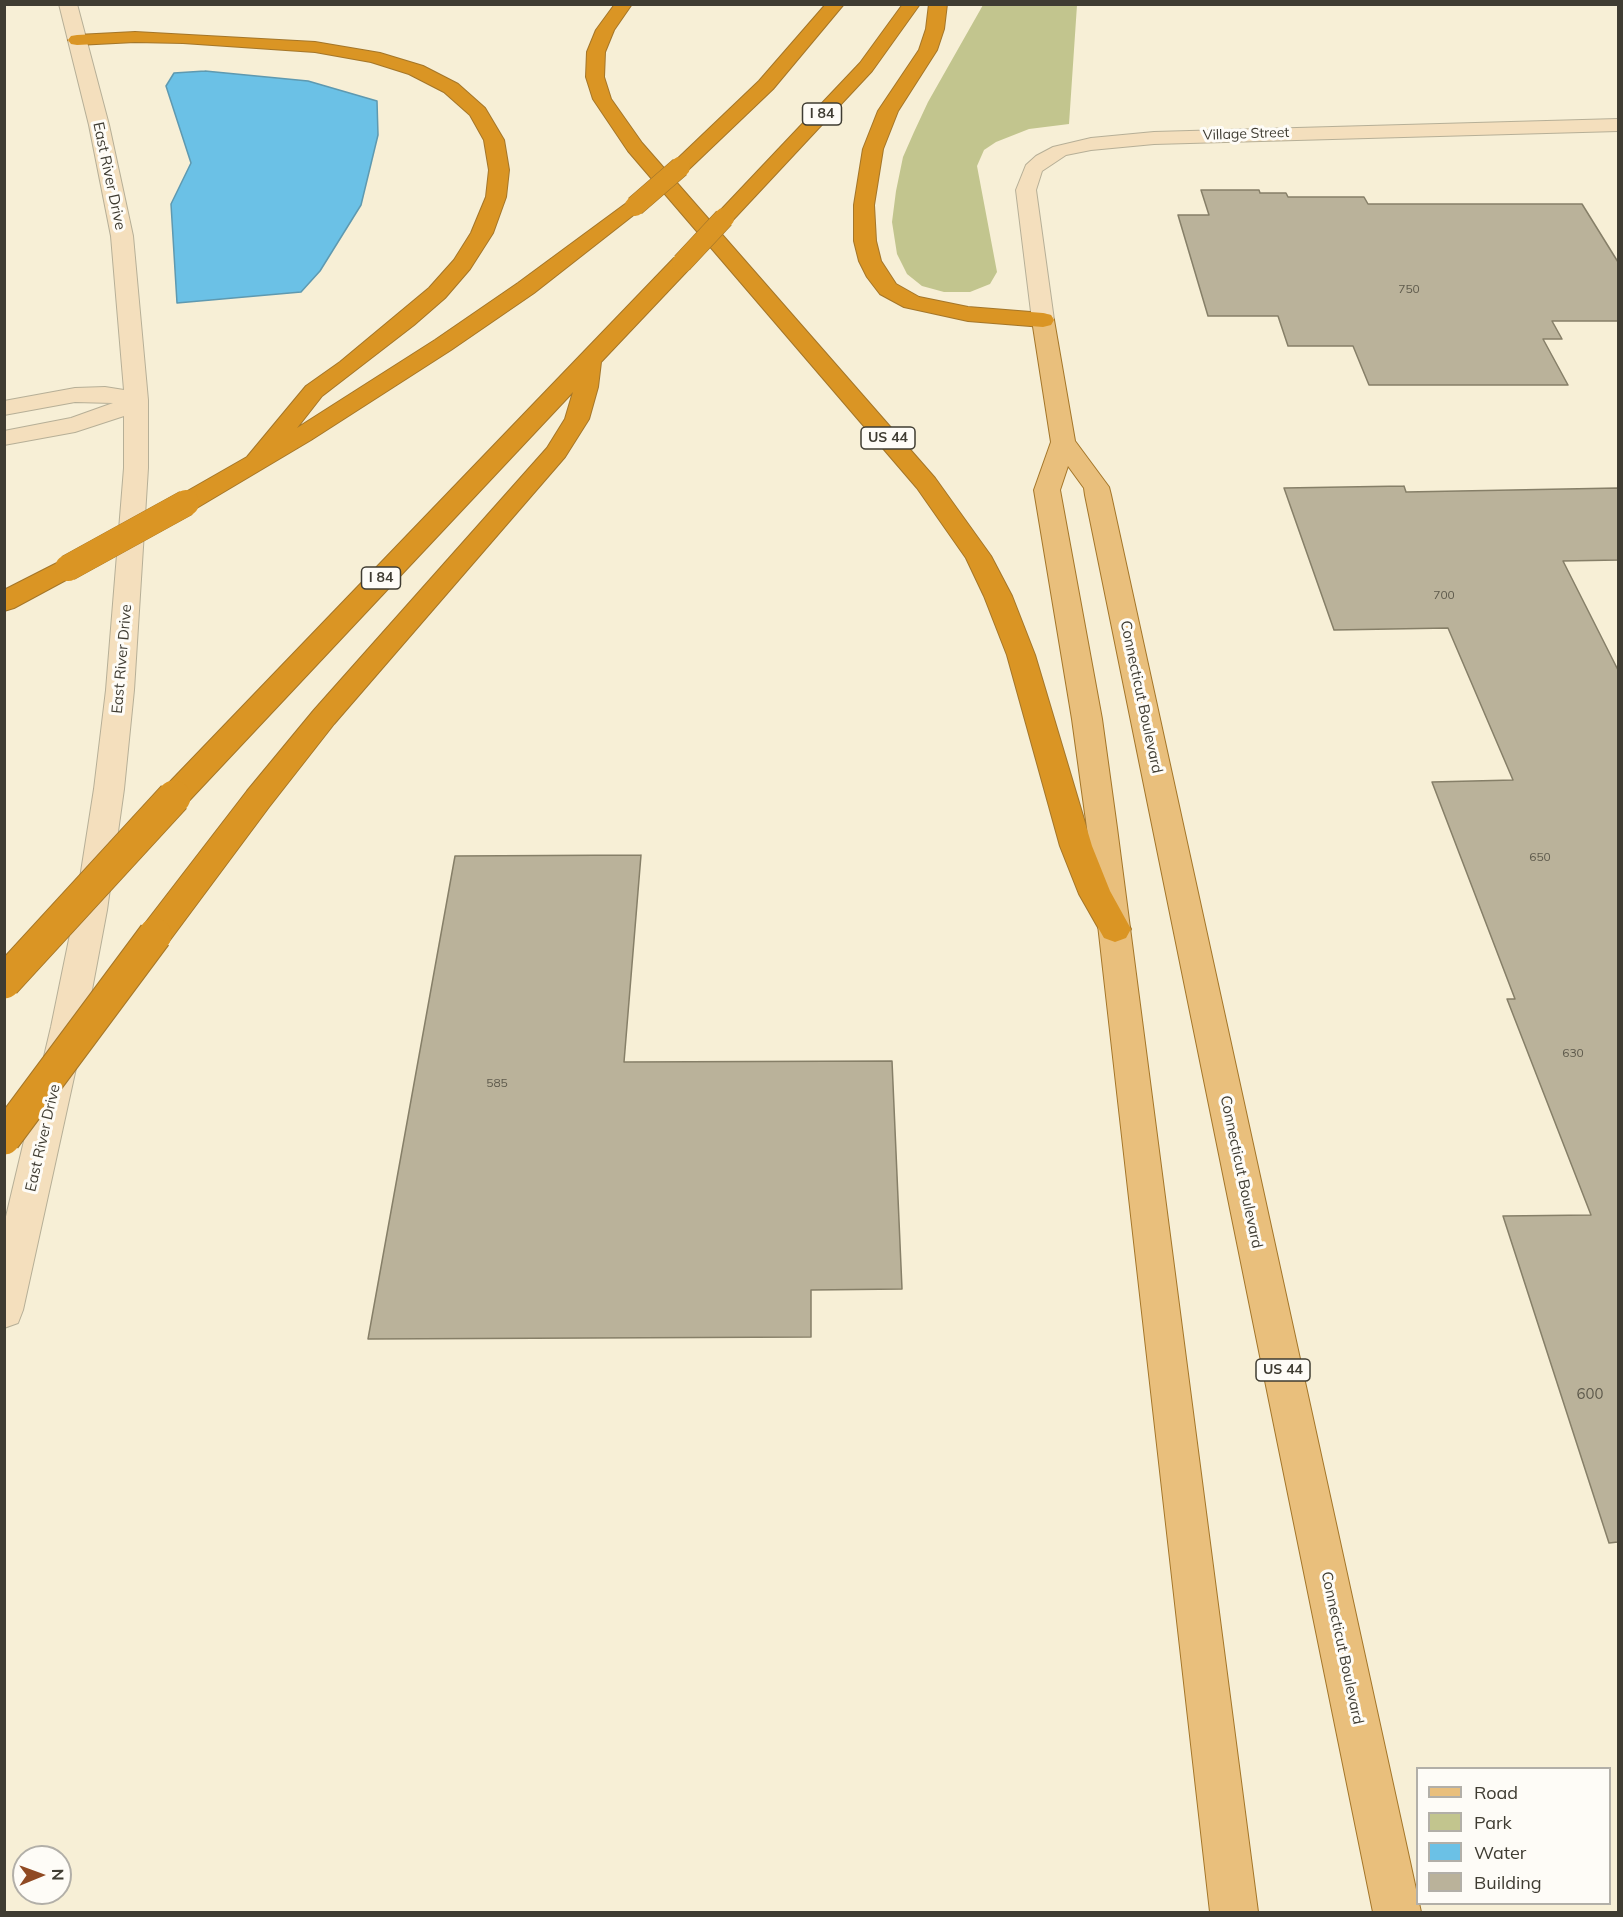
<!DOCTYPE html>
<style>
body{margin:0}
#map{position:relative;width:1623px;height:1917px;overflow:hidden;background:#f7efd6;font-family:Mulish,sans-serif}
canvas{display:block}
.frame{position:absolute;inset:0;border:6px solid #3f3c32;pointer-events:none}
.legend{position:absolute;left:1416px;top:1767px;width:195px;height:138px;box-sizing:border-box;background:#fefcf7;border:2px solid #b2afa8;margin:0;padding:8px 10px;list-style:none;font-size:18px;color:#3f3c32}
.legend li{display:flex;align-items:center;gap:12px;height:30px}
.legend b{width:30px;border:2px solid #b2afa8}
.north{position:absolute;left:12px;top:1845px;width:60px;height:60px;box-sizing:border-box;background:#fefcf7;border:2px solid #b2afa8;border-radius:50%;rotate:89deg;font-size:16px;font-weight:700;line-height:24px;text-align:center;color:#3f3c32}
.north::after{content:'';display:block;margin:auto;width:21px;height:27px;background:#904a23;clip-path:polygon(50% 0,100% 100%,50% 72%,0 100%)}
</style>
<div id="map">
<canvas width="1623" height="1917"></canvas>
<div class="frame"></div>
<ul class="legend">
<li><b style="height:8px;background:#e9bf7c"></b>Road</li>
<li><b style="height:16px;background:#c2c58e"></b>Park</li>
<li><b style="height:16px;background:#6bc1e6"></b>Water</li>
<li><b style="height:16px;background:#bab29a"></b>Building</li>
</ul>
<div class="north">N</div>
</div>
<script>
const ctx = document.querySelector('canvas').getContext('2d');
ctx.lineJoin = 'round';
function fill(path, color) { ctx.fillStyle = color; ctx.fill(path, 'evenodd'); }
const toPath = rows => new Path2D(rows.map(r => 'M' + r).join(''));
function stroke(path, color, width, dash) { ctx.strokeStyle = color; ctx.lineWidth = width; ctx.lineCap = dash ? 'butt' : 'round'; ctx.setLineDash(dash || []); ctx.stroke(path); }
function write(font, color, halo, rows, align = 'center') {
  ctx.font = font + ' Mulish,sans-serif'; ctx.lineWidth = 6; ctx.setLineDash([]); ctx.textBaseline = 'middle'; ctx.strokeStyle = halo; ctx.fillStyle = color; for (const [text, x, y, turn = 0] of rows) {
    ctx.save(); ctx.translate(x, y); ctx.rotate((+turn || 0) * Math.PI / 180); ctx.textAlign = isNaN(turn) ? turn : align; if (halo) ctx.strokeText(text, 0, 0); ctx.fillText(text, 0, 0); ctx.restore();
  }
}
const green = toPath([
 [983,5,1077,5,1069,124,1029,129,996,142,984,150,977,166,997,272,990,284,970,292,944,292,922,286,907,274,897,254,892,222,896,191,903,157,914,132,928,102]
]);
const water = toPath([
 [205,71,308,81,377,101,378,135,361,205,320,271,301,292,177,303,171,204,191,163,166,86,174,73,205,71]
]);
const building = toPath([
 [1201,190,1259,190,1260,193,1286,193,1288,197,1364,197,1368,204,1582,204,1618,262,1618,321,1552,321,1562,339,1543,339,1568,385,1369,385,1353,346,1288,346,1278,316,1208,316,1178,215,1209,215,1201,190],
 [1404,486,1406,492,1618,488,1618,560,1563,561,1618,670,1618,1542,1609,1543,1503,1216,1591,1215,1507,999,1515,999,1432,782,1513,780,1448,628,1334,630,1284,488,1404,486],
 [641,855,624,1062,892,1061,902,1289,811,1290,811,1337,368,1339,455,856,641,855]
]);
const secondary = toPath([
 [59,4,77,4,109,125,133,236,148,400,148,468,134,690,124,789,107,910,85,1027,23,1310,18,1323,4,1328,4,1225,51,1027,75,910,94,789,106,690,124,468,124,416,75,432,4,445,4,431,71,418,113,403,75,402,4,415,4,401,75,388,105,387,124,390,111,236,89,125,59,4],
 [1618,119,1618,131,1154,144,1091,150,1066,155,1042,171,1036,190,1054,320,1051,325,1043,327,1035,325,1032,320,1016,190,1026,165,1036,156,1053,147,1091,138,1154,132,1618,119]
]);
const primary = toPath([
 [1043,313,1051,315,1054,320,1075,441,1109,487,1111,495,1421,1912,1373,1912,1085,495,1084,488,1068,466,1060,490,1102,719,1117,828,1258,1912,1210,1912,1087,828,1072,719,1034,490,1051,442,1032,320,1035,315,1043,313]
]);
const highway = toPath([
 [615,4,632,4,614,30,605,52,604,77,611,99,642,143,935,478,991,556,1012,596,1035,655,1092,846,1110,891,1131,929,1126,938,1115,942,1104,938,1079,894,1060,846,1007,655,984,596,966,558,917,488,628,151,593,99,586,77,587,52,596,30,615,4],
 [826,4,844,4,773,89,687,171,673,171,670,167,673,163,759,81,826,4],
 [903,4,920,4,872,71,731,222,724,224,717,222,714,218,717,214,860,63,903,4],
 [929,4,947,4,944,29,937,50,898,111,883,149,874,205,876,241,881,261,896,284,919,297,968,307,1043,313,1051,315,1054,320,1051,325,1043,327,968,321,904,307,880,294,867,277,859,261,854,241,854,205,863,149,878,111,919,50,926,29,929,4],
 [135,32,315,42,380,53,423,66,458,84,485,108,504,140,509,170,506,197,493,233,470,269,445,298,414,325,322,396,297,428,435,340,518,283,628,202,635,200,642,202,645,206,534,293,451,350,311,440,195,509,186,511,177,509,173,503,177,497,247,457,306,386,340,362,429,288,454,260,471,233,486,197,489,170,484,140,470,115,444,92,409,74,371,62,315,52,183,43,135,42,77,45,71,44,68,40,71,36,77,35,135,32],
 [682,257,690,258,693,263,690,268,601,362,598,387,589,419,565,457,334,724,269,807,167,944,155,948,143,944,139,935,143,926,247,791,314,710,547,448,565,419,573,392,185,805,174,808,163,805,159,797,163,789,674,258,682,257],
 [68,559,77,562,81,568,77,574,14,608,4,611,4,590,59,562,68,559]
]);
const highwayBridgeFar2 = toPath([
 [635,206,680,167],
 [682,263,724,218]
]);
const highwayBridgeFar1 = toPath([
 [68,568,186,503]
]);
const highwayBridge = toPath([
 [4,982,174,797],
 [4,1138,155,935]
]);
const numberNames = [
 ["750",1409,289],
 ["700",1444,595],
 ["650",1540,857],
 ["630",1573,1053],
 ["585",497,1083]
];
const shields = [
 [822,114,39],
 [888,438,54],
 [381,578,39],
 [1283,1370,54]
];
const shieldNames = [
 ["I 84",822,114],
 ["US 44",888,438],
 ["I 84",381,578],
 ["US 44",1283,1370]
];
const farStreetnames = [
 ["Village Street",1246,134,-2]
];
const streetNames = [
 ["East River Drive",109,176,78],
 ["East River Drive",122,659,-85],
 ["Connecticut Boulevard",1141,697,78],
 ["East River Drive",43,1138,-77],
 ["Connecticut Boulevard",1241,1172,78],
 ["Connecticut Boulevard",1342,1648,78]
];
const nearNumbernames = [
 ["600",1590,1394]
];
fill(green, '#c2c58e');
fill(water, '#6bc1e6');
stroke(water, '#5e99b0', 1.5);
fill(building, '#bab29a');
stroke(building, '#867f68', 1.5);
stroke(secondary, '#b6af97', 2);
stroke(primary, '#a47629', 2);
stroke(highway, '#a47629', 2);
fill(secondary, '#f4dfbd');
fill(primary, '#e9bf7c');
fill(highway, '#da9524');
stroke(highwayBridgeFar2, '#a47629', 21, []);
stroke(highwayBridgeFar1, '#a47629', 27, []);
stroke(highwayBridge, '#a47629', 35, []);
stroke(highwayBridgeFar2, '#da9524', 20);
stroke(highwayBridgeFar1, '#da9524', 26);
stroke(highwayBridge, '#da9524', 33);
write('12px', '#5e5a4c', null, numberNames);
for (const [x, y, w] of shields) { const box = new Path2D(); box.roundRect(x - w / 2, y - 11, w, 22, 4.5); ctx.fillStyle = '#fefcf7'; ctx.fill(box); stroke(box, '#3f3c32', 1.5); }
write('bold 14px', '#3f3c32', null, shieldNames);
write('14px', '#3f3c32', '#fefcf7', farStreetnames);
write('15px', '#3f3c32', '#fefcf7', streetNames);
write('15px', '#5e5a4c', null, nearNumbernames);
</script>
